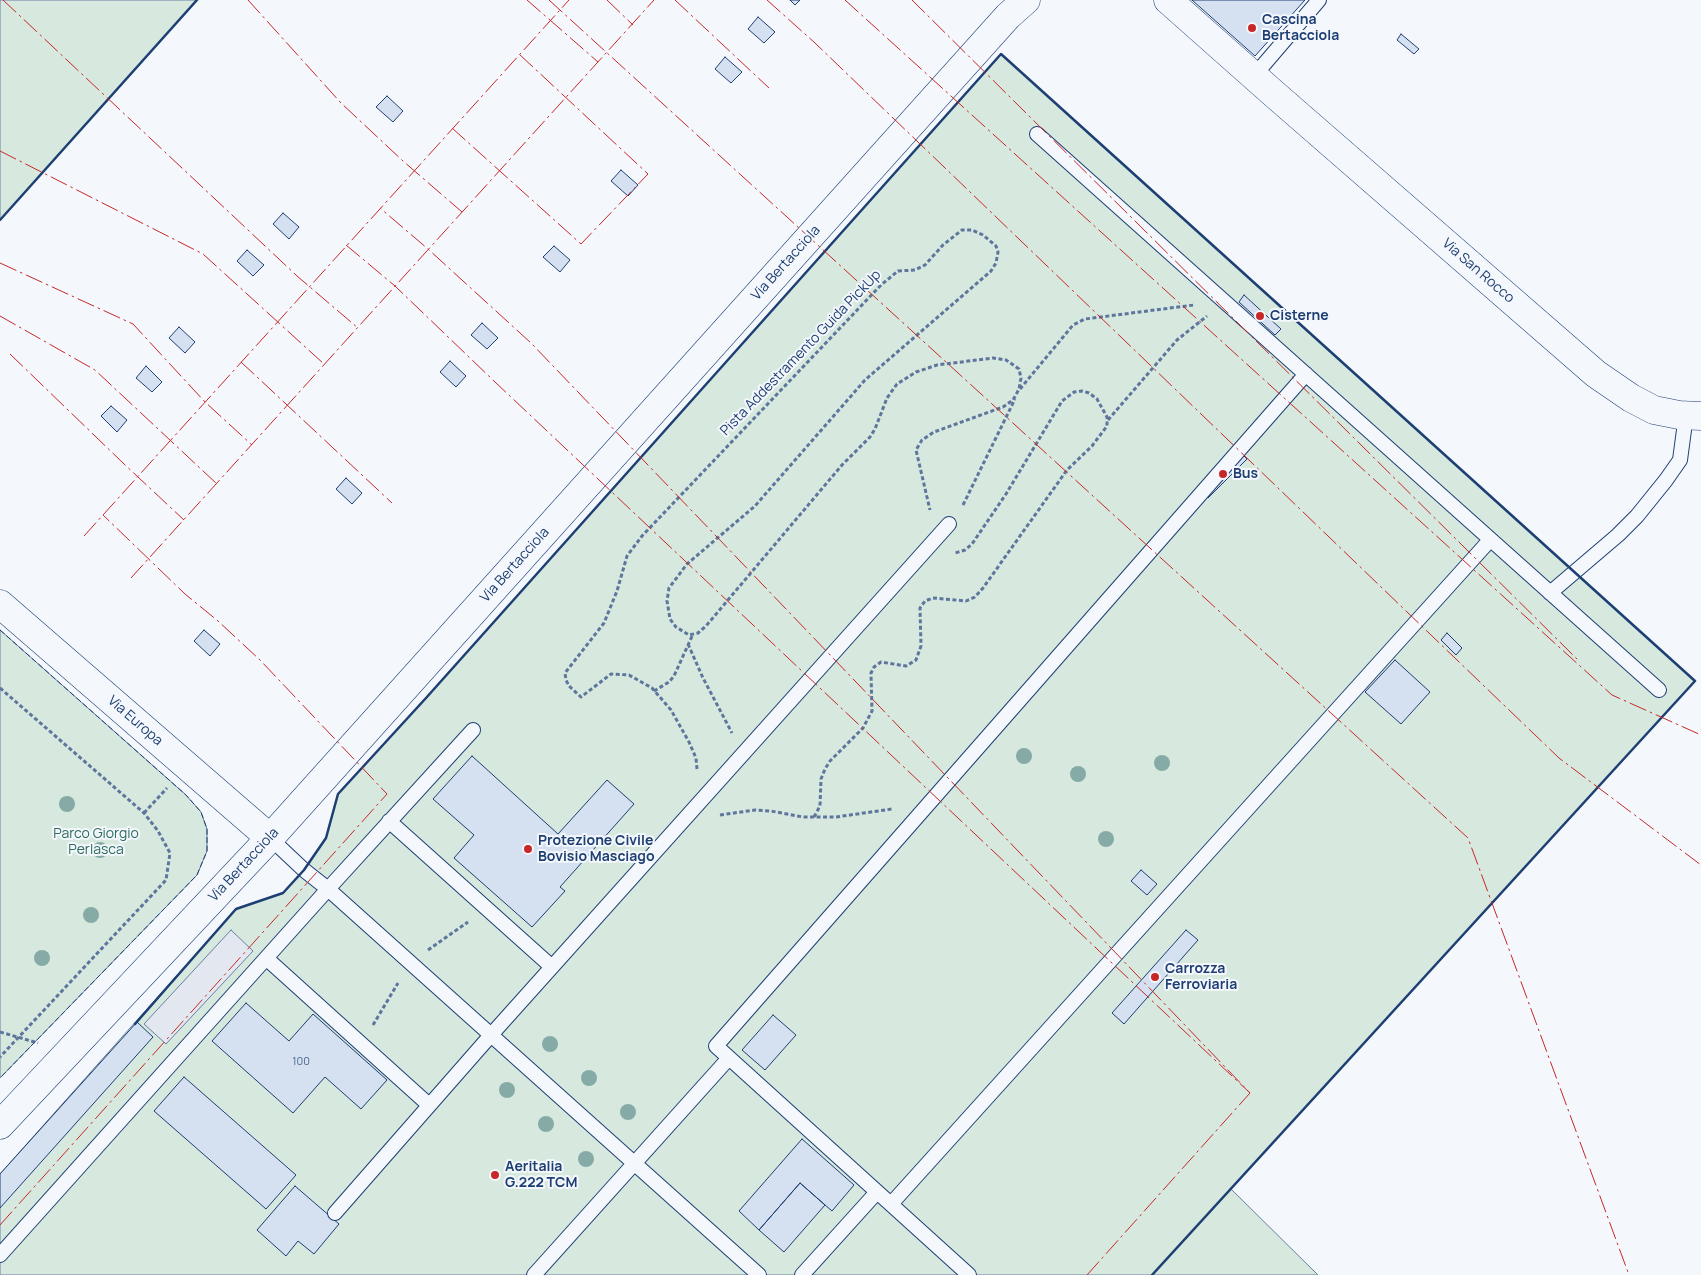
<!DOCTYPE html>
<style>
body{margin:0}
canvas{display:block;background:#f4f7fb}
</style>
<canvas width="1701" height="1275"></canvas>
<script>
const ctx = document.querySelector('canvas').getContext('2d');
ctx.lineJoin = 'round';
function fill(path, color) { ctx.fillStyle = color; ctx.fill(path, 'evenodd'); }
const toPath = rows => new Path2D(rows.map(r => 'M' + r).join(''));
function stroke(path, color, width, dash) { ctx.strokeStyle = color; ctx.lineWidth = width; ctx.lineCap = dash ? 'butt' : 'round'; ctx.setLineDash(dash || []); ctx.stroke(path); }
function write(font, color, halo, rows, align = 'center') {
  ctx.font = font + ' Manrope,sans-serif'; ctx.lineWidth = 4; ctx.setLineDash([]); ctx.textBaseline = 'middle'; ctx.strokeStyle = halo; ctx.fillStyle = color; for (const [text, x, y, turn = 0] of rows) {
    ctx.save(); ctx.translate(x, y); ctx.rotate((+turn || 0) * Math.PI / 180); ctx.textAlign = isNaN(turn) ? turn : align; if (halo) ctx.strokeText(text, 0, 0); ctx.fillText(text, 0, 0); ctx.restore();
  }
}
const green = toPath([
 [0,0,197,0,0,220,0,0],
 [1001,54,1695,681,1231,1189,1318,1275,0,1275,0,1174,236,909,283,893,304,870,326,838,338,794,426,698,1001,54],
 [0,630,186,795,201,812,207,829,207,851,197,875,0,1078,0,630]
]);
const parking = toPath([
 [231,930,253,951,166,1044,144,1024,231,930]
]);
const building = toPath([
 [790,0,800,0,795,5,790,0],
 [1192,0,1305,0,1255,56,1192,0],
 [758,17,775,32,764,43,748,29,758,17],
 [1401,34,1419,49,1414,54,1397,40,1401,34],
 [725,57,742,72,731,83,715,69,725,57],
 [387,96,403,111,393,122,376,107,387,96],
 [621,170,638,185,628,196,611,181,621,170],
 [283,213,299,227,289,239,273,224,283,213],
 [554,246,570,260,560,272,543,257,554,246],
 [247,250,264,265,253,276,237,261,247,250],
 [1244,295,1281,329,1275,335,1239,302,1244,295],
 [482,323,498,338,487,349,471,335,482,323],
 [179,327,195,342,185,353,169,338,179,327],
 [450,361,466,376,456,387,440,372,450,361],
 [146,366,162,382,152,392,136,378,146,366],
 [111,406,127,420,117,432,101,416,111,406],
 [1238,450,1247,459,1208,498,1200,489,1238,450],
 [346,478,362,493,352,504,336,489,346,478],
 [204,630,220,644,210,656,194,641,204,630],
 [1447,633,1462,648,1456,655,1441,640,1447,633],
 [1395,660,1430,692,1401,724,1365,692,1395,660],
 [472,756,558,834,607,780,634,804,560,887,565,891,532,927,454,858,474,835,433,799,472,756],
 [1141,870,1157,884,1147,895,1131,881,1141,870],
 [1186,930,1198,940,1124,1024,1112,1013,1186,930],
 [246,1003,289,1041,313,1014,387,1080,361,1109,325,1077,293,1113,212,1041,246,1003],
 [773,1015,796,1035,765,1070,742,1050,773,1015],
 [137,1022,153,1037,0,1208,0,1174,137,1022],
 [184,1077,296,1175,266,1209,154,1111,184,1077],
 [802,1139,854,1185,832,1211,800,1183,759,1230,739,1211,802,1139],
 [800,1183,825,1205,784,1252,759,1230,800,1183],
 [295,1186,339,1224,314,1254,298,1241,286,1256,257,1230,295,1186]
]);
const path = toPath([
 [1020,389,1073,325,1085,319,1194,305],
 [1108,420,1177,340,1207,316],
 [963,505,1015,399],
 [688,644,703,678,732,733],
 [0,688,144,813,158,831,170,853,166,880,0,1057],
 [654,691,669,682,674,676,693,634],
 [697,769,696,758,689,742,671,710,652,688,629,675,611,674,581,697,569,686,566,680,565,673,604,623,617,591,627,556,642,536,881,285,898,271,915,270,925,265,943,245,962,230,972,230,983,235,996,246,998,252,996,263,991,271,865,380,755,506,687,564,669,588,667,601,670,619,676,627,689,635,698,633,706,626,842,465,870,437,875,429,887,398,897,384,916,372,937,365,993,358,1006,360,1019,369,1021,378,1019,389,1013,400,1003,407,934,432,922,440,916,450,930,510],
 [144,813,167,788],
 [720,815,755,810,771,811,803,817,836,817,892,809],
 [814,817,820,806,821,779,825,769,830,761,863,728,872,711,871,673,874,667,881,662,906,666,916,660,921,646,920,608,925,601,933,598,966,601,975,597,983,588,1067,470,1092,446,1107,426,1107,417,1097,399,1089,393,1082,391,1074,392,1062,401,1006,494,972,544,965,550,955,553],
 [428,950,468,922],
 [373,1025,398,983],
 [0,1032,38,1043]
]);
const service = toPath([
 [1254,76,1319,0],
 [1037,134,1659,690],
 [1550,593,1618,535,1637,516,1666,480,1680,460,1686,415],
 [389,821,552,967],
 [270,838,304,870,328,889,759,1275],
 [266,958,429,1105],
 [891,1204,1490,540],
 [335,1213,491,1035,949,524],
 [0,1255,328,889,473,730],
 [534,1275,729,1058],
 [802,1275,877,1192],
 [969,1275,716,1046,1306,374]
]);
const minor = toPath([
 [0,604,270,838]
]);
const tertiary = toPath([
 [1168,0,1273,93,1596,374,1631,398,1654,410,1679,415,1701,416],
 [0,1125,270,838,1008,16,1026,0]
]);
const fence = toPath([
 [0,630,186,795,201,812,207,829,207,851,197,875,0,1078]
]);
const wall = toPath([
 [0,220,197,0],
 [135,1024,236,909,283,893,304,870,326,838,338,794,426,698,1001,54,1695,681,1152,1275]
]);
const power = toPath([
 [3,0,297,276,358,328],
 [248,0,341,103,403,161,462,212],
 [527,0,598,62],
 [549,0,1468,838,1629,1275],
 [607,0,633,25],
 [675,0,769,88],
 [767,0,815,43,1559,758,1701,865],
 [845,0,1612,695,1701,735],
 [912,0,1577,659],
 [452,128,581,244,648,174,519,54],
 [0,151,203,254,324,364],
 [346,245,395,286,495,382,1250,1093,531,343,428,249,380,208],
 [0,263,133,324,205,402,252,445],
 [0,316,95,370,217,484],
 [10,354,123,463,184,520],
 [241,362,392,503],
 [84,536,569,0],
 [131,578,654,0],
 [0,1225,387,794,260,660,218,621,185,594,103,515],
 [1087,1275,1250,1093]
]);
const trees = [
 [1024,756],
 [1162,763],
 [1078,774],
 [67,804],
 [1106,839],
 [100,850],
 [91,915],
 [42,958],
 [550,1044],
 [589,1078],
 [507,1090],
 [628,1112],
 [546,1124],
 [586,1159]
];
const markers = [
 [1252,28,5,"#c62828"],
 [1260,316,5,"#c62828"],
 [1223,474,5,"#c62828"],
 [528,849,5,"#c62828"],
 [1155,977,5,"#c62828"],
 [495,1175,5,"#c62828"]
];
const numberNames = [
 ["100",301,1062]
];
const poiNames = [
 ["Cascina",1262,20],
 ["Bertacciola",1262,36],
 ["Cisterne",1270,316],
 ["Bus",1233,474],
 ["Protezione Civile",538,841],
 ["Bovisio Masciago",538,857],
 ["Carrozza",1165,969],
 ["Ferroviaria",1165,985],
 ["Aeritalia",505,1167],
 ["G.222 TCM",505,1183]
];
const streetNames = [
 ["Via Bertacciola",786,263,-48],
 ["Via San Rocco",1478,271,41],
 ["Pista Addestramento Guida PickUp",801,353,-46],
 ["Via Bertacciola",515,565,-48],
 ["Via Europa",135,721,41],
 ["Via Bertacciola",244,865,-47]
];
const parkNames = [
 ["Parco Giorgio",96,834],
 ["Perlasca",96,850]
];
fill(green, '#d7e8df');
stroke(green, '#687fa3', 1);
fill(parking, '#e3e8f0');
stroke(parking, '#687fa3', 1);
fill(building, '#d5e0f0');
stroke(building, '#1d3f73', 1);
stroke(service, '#1d3f73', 16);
stroke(minor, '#1d3f73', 29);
stroke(tertiary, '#1d3f73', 29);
stroke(path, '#5e769c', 3, [4, 2.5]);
stroke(service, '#f4f7fb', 14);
stroke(minor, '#f4f7fb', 28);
stroke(tertiary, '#f4f7fb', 28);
stroke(fence, '#1d3f73', 1, [6, 2.5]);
stroke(wall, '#1d3f73', 2.5);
stroke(power, '#c62828', 1, [18, 4, 2.5, 4]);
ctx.fillStyle = '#86aba6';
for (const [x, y] of trees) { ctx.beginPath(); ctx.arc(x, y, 8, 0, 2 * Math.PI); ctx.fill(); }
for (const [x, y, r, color] of markers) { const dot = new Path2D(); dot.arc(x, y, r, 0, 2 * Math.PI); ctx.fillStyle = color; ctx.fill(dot); stroke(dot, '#f4f7fb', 2); }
write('11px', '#4b6792', null, numberNames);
write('bold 14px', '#1d3f73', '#f4f7fb', poiNames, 'left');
write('14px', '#1d3f73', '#f4f7fb', streetNames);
write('14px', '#2c6c60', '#f4f7fb', parkNames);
</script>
